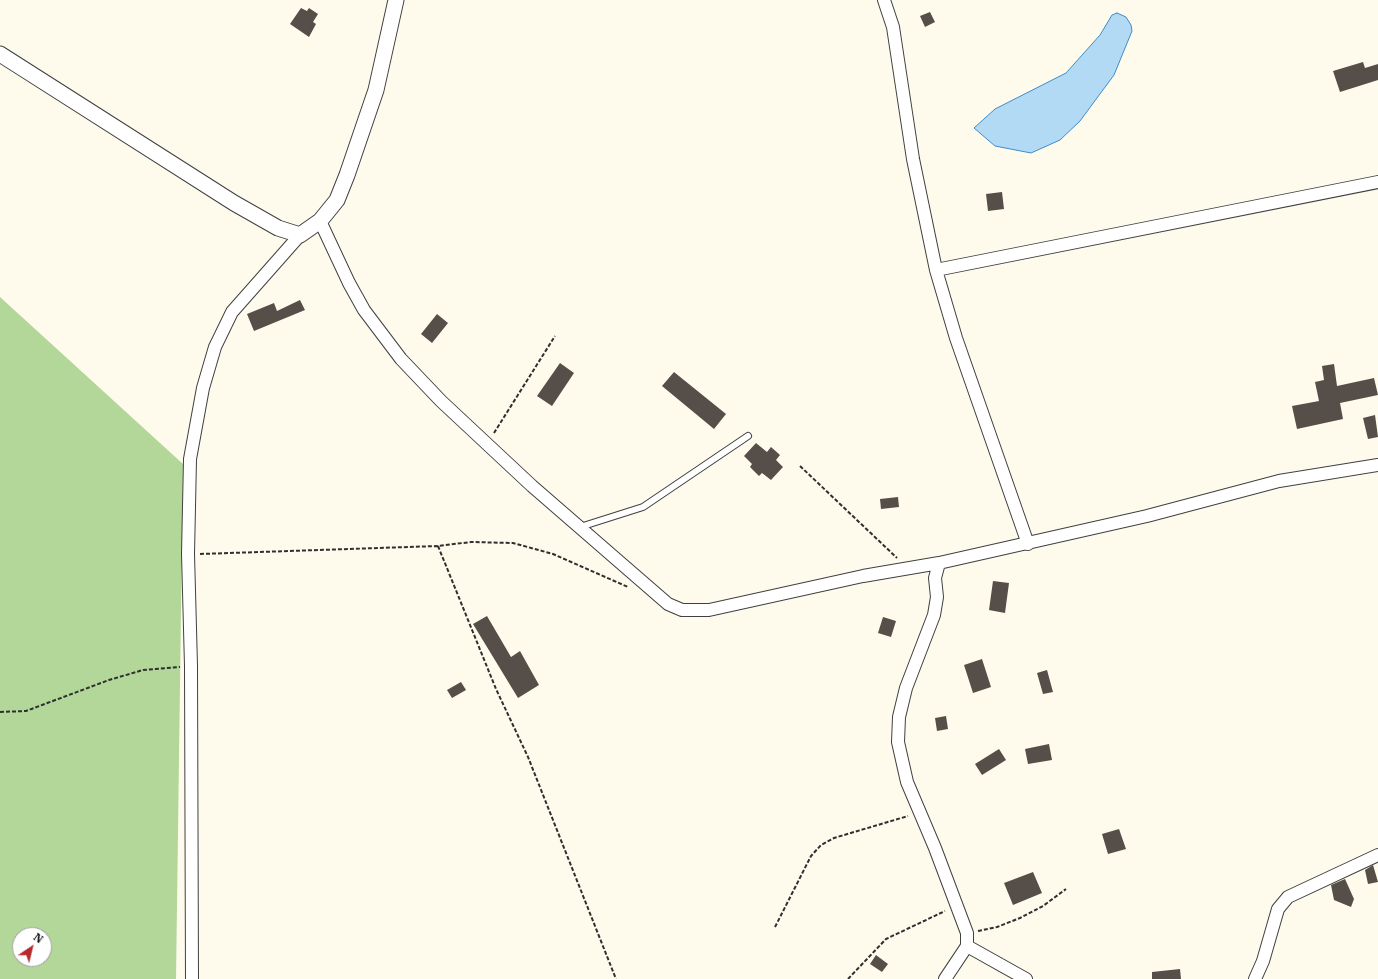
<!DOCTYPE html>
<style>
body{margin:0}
#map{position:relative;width:1378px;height:979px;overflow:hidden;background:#fefbed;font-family:"IBM Plex Serif",serif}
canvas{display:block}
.north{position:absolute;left:12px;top:927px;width:40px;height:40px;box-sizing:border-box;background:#fff;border:1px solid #9e9e9e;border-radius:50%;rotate:35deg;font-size:11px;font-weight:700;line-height:16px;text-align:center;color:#0d0d0d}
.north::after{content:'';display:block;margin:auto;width:14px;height:18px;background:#b72a2c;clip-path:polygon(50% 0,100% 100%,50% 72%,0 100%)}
</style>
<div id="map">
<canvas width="1378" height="979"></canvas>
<div class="north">N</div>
</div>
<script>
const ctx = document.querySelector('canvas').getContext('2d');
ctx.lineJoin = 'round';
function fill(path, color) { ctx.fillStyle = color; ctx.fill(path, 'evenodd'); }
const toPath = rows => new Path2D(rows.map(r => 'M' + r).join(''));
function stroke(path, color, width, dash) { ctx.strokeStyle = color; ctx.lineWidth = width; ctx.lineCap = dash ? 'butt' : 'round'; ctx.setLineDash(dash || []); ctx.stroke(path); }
const forest = toPath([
 [0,297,183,464,176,979,0,979],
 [20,935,44,935,44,959,20,959]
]);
const water = toPath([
 [1117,13,1126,17,1131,25,1132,31,1114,75,1080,121,1060,140,1031,153,995,146,974,128,995,109,1066,73,1100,35,1112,15,1117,13]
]);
const building = toPath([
 [301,8,307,11,309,8,318,14,313,22,316,24,309,37,290,24],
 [930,12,935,22,925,27,920,16],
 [1363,62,1365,68,1378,64,1378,80,1340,92,1333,71],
 [1002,192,1004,209,988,211,986,194],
 [300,300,305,310,254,331,247,314,274,303,277,311],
 [437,314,448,323,432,343,421,334],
 [560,363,574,373,552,406,537,396],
 [1334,364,1337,386,1374,378,1378,395,1340,403,1343,419,1297,429,1292,406,1319,401,1315,382,1324,380,1322,366],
 [674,372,726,414,714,429,662,386],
 [1375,415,1378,437,1368,439,1363,418],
 [756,443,767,452,771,447,780,455,776,460,783,467,771,480,762,473,759,476,750,467,752,464,744,456],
 [898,497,899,507,881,509,880,499],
 [993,581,1009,583,1005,613,989,610],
 [487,616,511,657,520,651,539,685,518,698,473,624],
 [883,617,896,621,891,637,878,633],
 [982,659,991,687,973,693,964,665],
 [1047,670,1053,692,1043,694,1037,673],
 [461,682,466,690,452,698,447,690],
 [946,716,948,729,937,731,935,718],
 [1049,744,1052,760,1028,764,1025,749],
 [999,749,1006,760,982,775,975,764],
 [1119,829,1126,849,1108,854,1102,834],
 [1373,865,1378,882,1368,884,1365,870],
 [1033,872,1042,893,1013,905,1004,883],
 [1345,879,1354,899,1351,907,1334,900,1331,885],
 [876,955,888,964,882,972,870,964],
 [1180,969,1181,979,1152,979,1152,972]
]);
const path = toPath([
 [494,433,555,336],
 [800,466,897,558],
 [438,546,496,689,528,757,616,979],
 [200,554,438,546,471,542,513,543,553,554,628,587],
 [0,712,26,711,109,680,143,670,180,667],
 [775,927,811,856,821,845,834,838,908,816],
 [978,931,997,927,1020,918,1043,906,1066,889],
 [848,979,886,939,945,911]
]);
const service = toPath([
 [580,527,643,507,748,436]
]);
const minor = toPath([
 [884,0,893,27,913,159,936,270,956,338,1028,544],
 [320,221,349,283,364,310,401,359,441,401,532,486,668,604,682,610,709,610,863,576,939,563,1147,516,1279,481,1378,465],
 [936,270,1378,182],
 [939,563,935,578,937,597,934,615,906,688,899,717,898,742,907,782,935,848,967,933,967,946,945,979],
 [967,946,1026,979],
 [192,979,191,666,188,554,190,459,203,388,215,347,232,312,300,235],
 [1255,979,1263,961,1278,909,1288,897,1378,855]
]);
const tertiary = toPath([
 [0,54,234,203,278,228,300,235,320,221,337,200,347,175,376,90,396,0]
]);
fill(forest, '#b2d798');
fill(water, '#b3daf4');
stroke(water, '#3d8cc8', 1);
fill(building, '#554e49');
stroke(service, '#404040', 8);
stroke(minor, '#404040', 14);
stroke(tertiary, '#404040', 17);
stroke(path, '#2f2f2f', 2, [4, 2]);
stroke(service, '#fff', 6);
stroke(minor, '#fff', 12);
stroke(tertiary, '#fff', 15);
</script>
